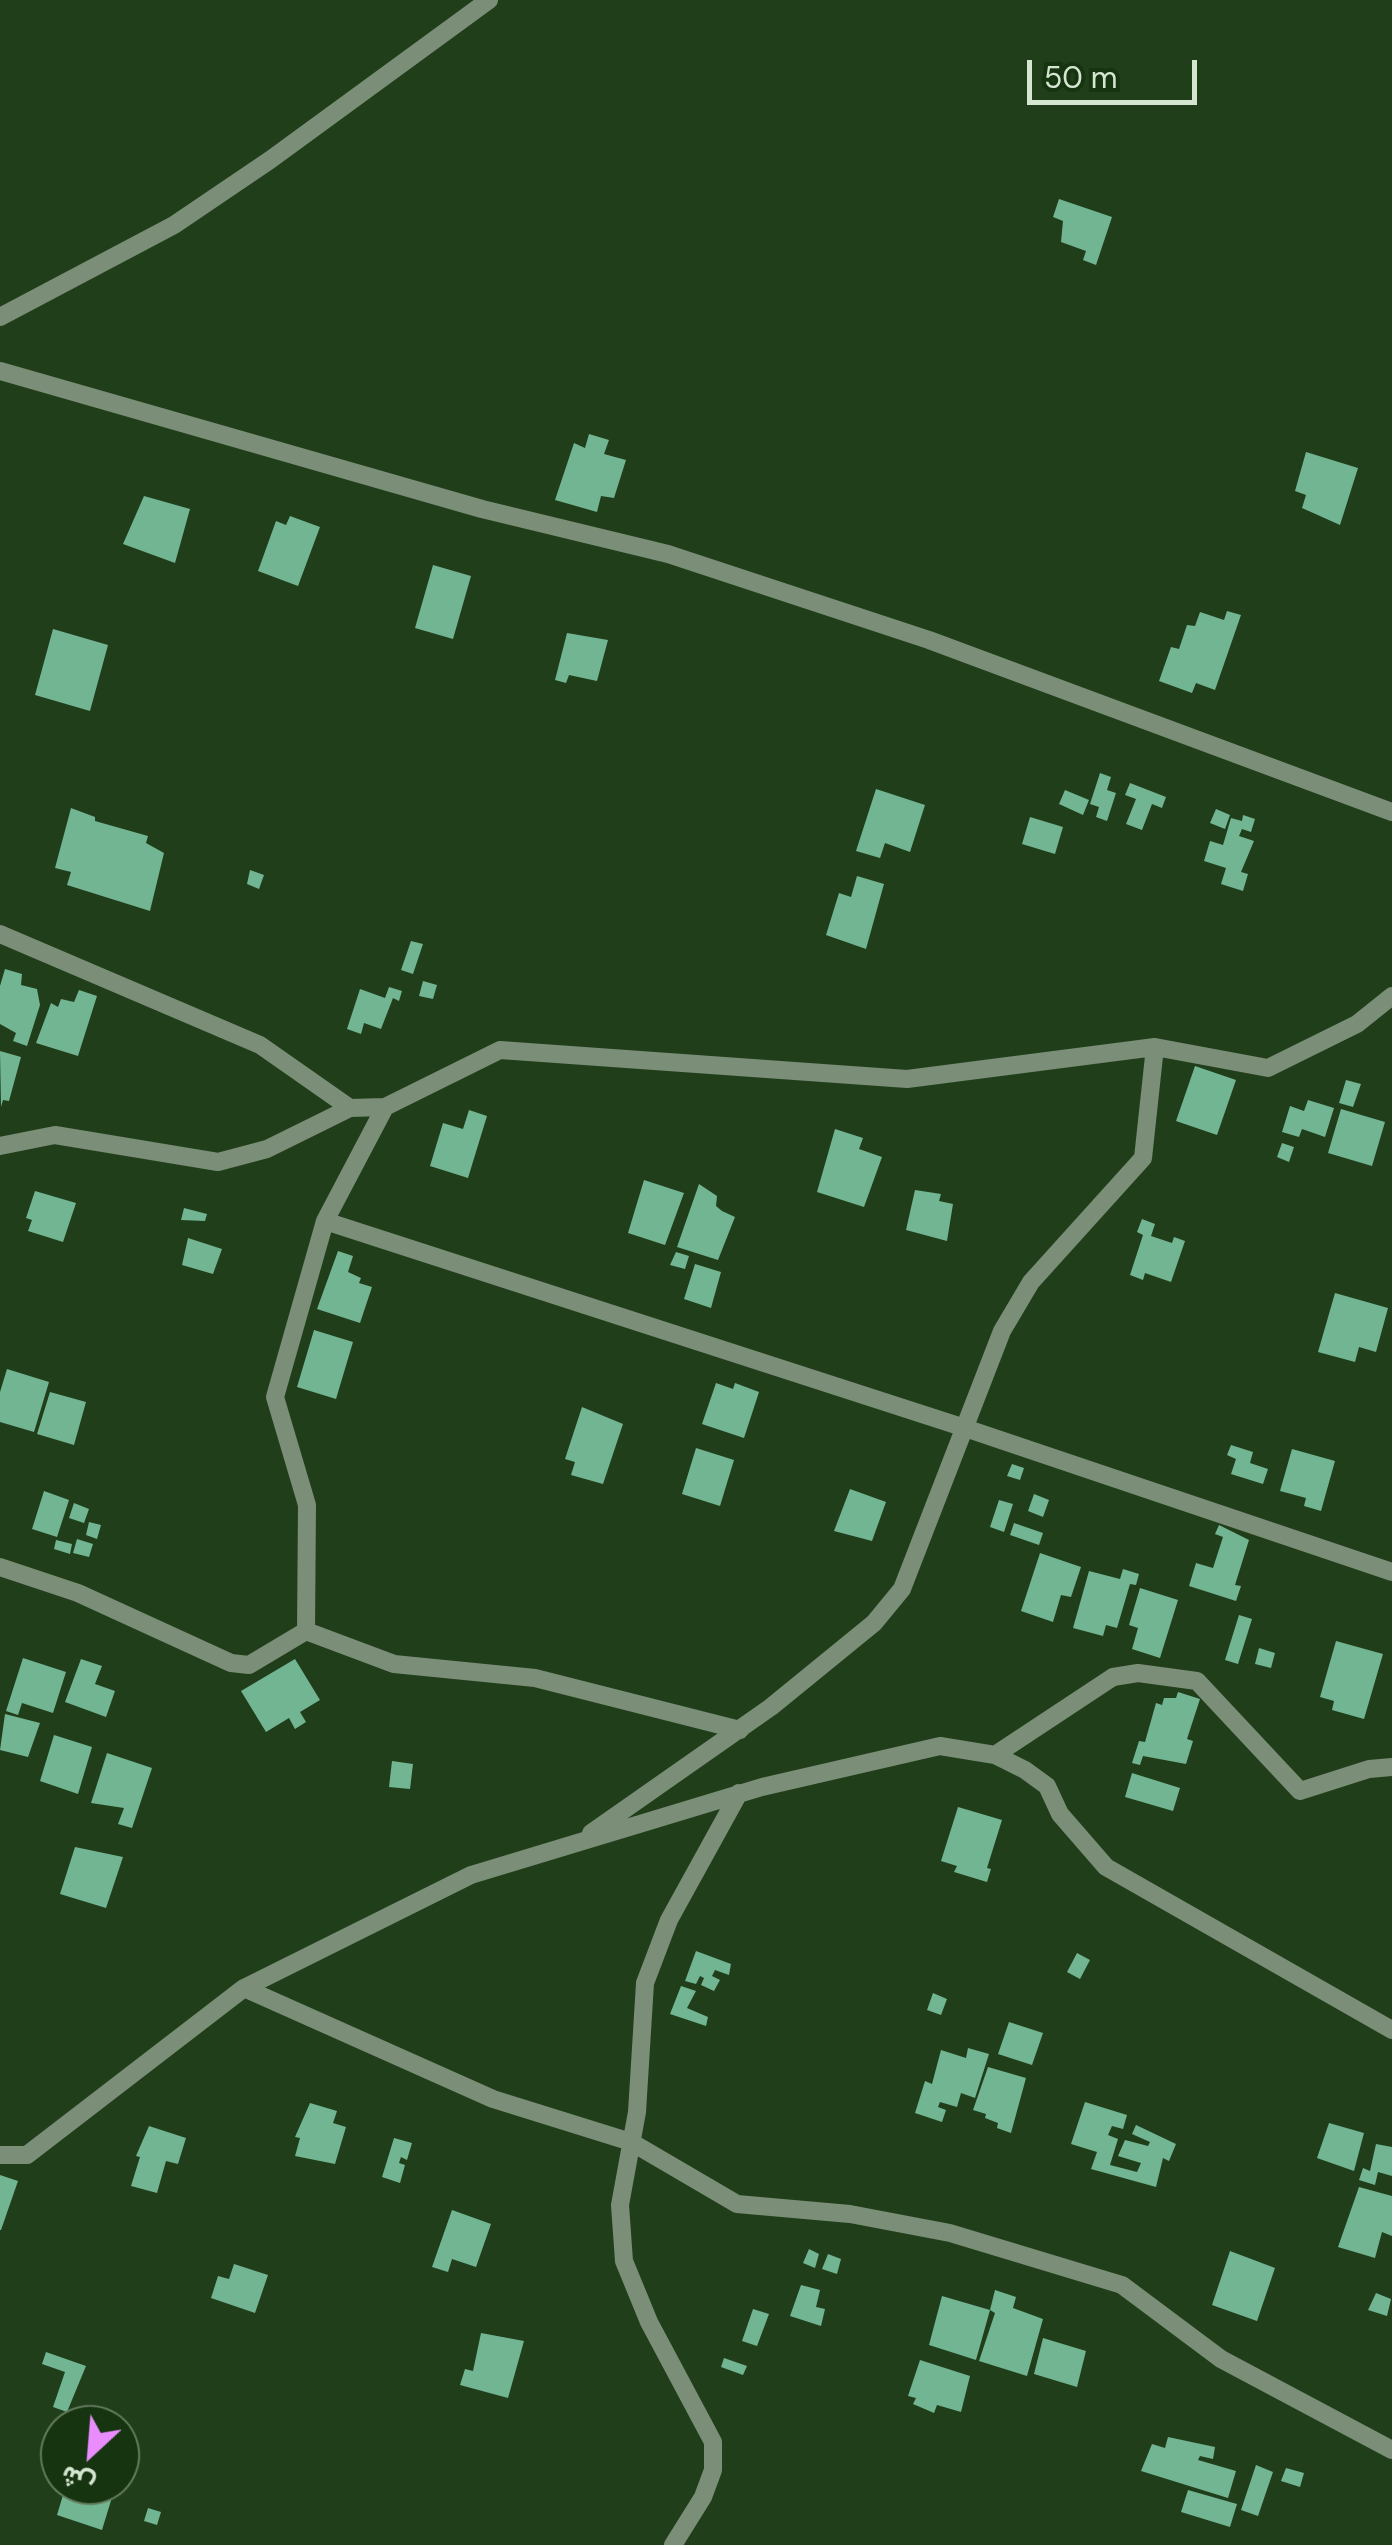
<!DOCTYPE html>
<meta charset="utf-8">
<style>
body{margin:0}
#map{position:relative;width:1392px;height:2545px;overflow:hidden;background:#213e1b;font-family:"DM Sans",Vazirmatn,sans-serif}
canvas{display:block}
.north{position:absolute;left:40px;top:2405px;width:100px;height:100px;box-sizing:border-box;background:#173410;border:2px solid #637b5d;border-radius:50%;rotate:206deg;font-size:28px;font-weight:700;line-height:40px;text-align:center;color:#d4e6d0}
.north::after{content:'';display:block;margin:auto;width:35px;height:45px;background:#e98dfe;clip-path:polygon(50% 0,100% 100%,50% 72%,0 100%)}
.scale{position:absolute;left:1027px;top:60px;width:170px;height:45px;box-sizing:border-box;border:5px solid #d4e6d0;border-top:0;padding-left:12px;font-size:30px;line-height:35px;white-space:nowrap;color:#d4e6d0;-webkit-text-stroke:8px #173410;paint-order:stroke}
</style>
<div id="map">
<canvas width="1392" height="2545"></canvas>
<div class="north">ش</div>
<div class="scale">50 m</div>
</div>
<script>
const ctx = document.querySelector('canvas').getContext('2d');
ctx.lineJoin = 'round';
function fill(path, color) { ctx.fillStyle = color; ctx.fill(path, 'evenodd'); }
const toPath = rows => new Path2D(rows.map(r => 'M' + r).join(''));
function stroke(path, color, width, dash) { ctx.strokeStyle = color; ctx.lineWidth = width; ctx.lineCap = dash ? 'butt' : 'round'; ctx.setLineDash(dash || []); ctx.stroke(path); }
const building = toPath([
 [1059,199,1112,217,1096,265,1083,260,1086,251,1061,242,1063,221,1053,217],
 [589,434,609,440,604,454,626,460,614,498,601,496,597,512,555,500,574,443,585,448],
 [1306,452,1358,468,1340,525,1302,508,1306,495,1295,491],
 [144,496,190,509,175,563,123,544],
 [290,516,320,527,298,586,258,571,276,521,286,525],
 [433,565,471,576,453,639,415,628],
 [1227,611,1241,615,1215,690,1196,683,1192,693,1159,681,1171,647,1179,649,1187,625,1195,626,1200,612,1224,620],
 [53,629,108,645,90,711,35,695],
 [567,633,608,640,597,681,569,675,566,683,555,680],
 [1100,773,1111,777,1107,790,1116,793,1107,821,1096,817,1099,807,1090,804],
 [1130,783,1166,797,1162,808,1152,804,1142,830,1126,824,1136,799,1125,795],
 [876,789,925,805,910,852,885,843,880,858,856,851],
 [1065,790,1089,800,1083,815,1059,804],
 [71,808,95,817,95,821,148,836,146,843,164,853,150,911,67,885,71,872,55,868],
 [1216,809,1230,815,1225,829,1210,823],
 [1243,815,1255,819,1251,832,1242,829,1239,836,1254,841,1241,872,1248,874,1243,891,1221,884,1226,868,1204,861,1210,841,1223,845,1231,818,1242,821],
 [1030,817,1063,827,1055,854,1022,844],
 [250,870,264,875,259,889,247,884],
 [857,876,884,884,866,949,826,935,839,893,851,897],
 [411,941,423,944,413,974,401,970],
 [5,969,22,974,21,985,37,989,40,1005,27,1046,13,1041,16,1033,0,1024,0,986],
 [423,981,437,985,433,999,419,996],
 [389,987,402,991,399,1001,393,998,381,1029,364,1023,361,1034,347,1029,360,989,385,998],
 [79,990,97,996,78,1056,36,1043,51,1003,58,1007,61,999,74,1002],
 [0,1051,21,1057,9,1101,3,1100,1,1107],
 [1195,1066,1236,1080,1217,1135,1176,1121],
 [1346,1080,1361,1084,1353,1107,1339,1103],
 [1308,1100,1334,1108,1325,1137,1302,1129,1299,1137,1282,1132,1290,1106,1304,1111],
 [1341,1109,1385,1122,1372,1166,1328,1153],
 [469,1110,487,1116,468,1178,430,1166,443,1123,463,1129],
 [835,1129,863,1138,859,1149,882,1157,864,1207,817,1192],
 [1282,1143,1294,1147,1289,1162,1277,1157],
 [644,1180,684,1193,665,1245,628,1233],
 [699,1184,717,1196,716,1206,722,1211,735,1217,718,1260,677,1247],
 [915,1190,941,1194,939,1201,953,1204,947,1241,906,1230],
 [35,1191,76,1203,63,1242,28,1231,32,1220,26,1218],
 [184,1208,207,1214,205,1221,181,1220],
 [1142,1219,1155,1224,1151,1236,1172,1243,1174,1237,1185,1241,1171,1282,1145,1273,1143,1280,1130,1275,1143,1235,1137,1232],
 [188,1238,222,1249,213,1274,182,1265],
 [338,1251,353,1256,348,1272,361,1278,359,1283,372,1287,360,1323,317,1309],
 [676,1252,689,1256,685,1269,670,1265],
 [695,1264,721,1272,711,1308,684,1299],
 [1335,1293,1388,1308,1376,1352,1359,1347,1355,1362,1318,1352],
 [314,1330,353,1342,336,1399,297,1387],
 [7,1369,49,1382,34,1432,0,1422,0,1392],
 [716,1383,733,1389,735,1383,759,1392,744,1438,702,1424],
 [50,1392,86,1402,74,1445,37,1434],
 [582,1407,623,1424,603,1484,571,1475,575,1462,565,1459],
 [1231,1445,1253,1452,1250,1463,1268,1469,1263,1484,1231,1474,1236,1459,1227,1455],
 [696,1448,734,1460,720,1506,682,1494],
 [1292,1449,1335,1461,1321,1511,1304,1506,1306,1498,1280,1491],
 [1012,1464,1024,1468,1020,1480,1007,1476],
 [850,1489,886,1502,872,1541,834,1531],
 [44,1491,69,1500,57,1537,32,1529],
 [1034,1494,1049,1500,1043,1517,1028,1511],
 [999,1500,1013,1504,1004,1532,990,1527],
 [74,1503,89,1509,84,1523,69,1518],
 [89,1522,101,1525,97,1539,86,1535],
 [1014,1523,1043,1533,1039,1545,1010,1535],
 [1219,1525,1249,1540,1235,1585,1241,1586,1236,1601,1189,1586,1196,1563,1213,1568,1223,1537,1215,1534],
 [77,1539,93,1544,89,1557,73,1553],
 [56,1540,72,1544,70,1554,54,1549],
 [1040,1553,1081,1567,1071,1597,1061,1595,1053,1622,1021,1611],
 [1123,1569,1139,1574,1136,1585,1130,1584,1117,1628,1106,1625,1103,1636,1073,1628,1089,1571,1120,1579],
 [1140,1588,1178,1600,1160,1658,1132,1649,1138,1628,1129,1625],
 [1239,1615,1252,1619,1238,1664,1225,1660],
 [1336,1641,1383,1654,1364,1719,1332,1710,1334,1701,1320,1697],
 [1259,1648,1275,1653,1271,1668,1255,1664],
 [23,1658,66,1672,53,1713,22,1703,18,1715,6,1711],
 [81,1659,102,1666,95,1684,115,1691,106,1717,65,1702],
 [295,1659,320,1700,300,1712,306,1722,295,1729,289,1718,266,1732,241,1691],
 [1178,1692,1200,1699,1187,1739,1193,1741,1186,1764,1143,1756,1140,1765,1132,1763,1139,1741,1145,1742,1156,1703,1162,1705,1164,1698,1176,1698],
 [5,1714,40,1723,28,1757,0,1750],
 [54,1735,92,1747,78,1794,40,1781],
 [107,1753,152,1768,132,1828,118,1824,124,1808,91,1803],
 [392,1761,413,1764,410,1789,389,1787],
 [1132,1773,1180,1788,1173,1811,1125,1797],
 [958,1807,1002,1820,987,1868,991,1869,987,1882,954,1872,957,1866,941,1861],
 [75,1847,123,1857,106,1908,60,1894],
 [696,1951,731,1964,729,1975,715,1970,712,1976,720,1980,714,1991,701,1985,704,1978,700,1976,696,1984,685,1981],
 [1077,1953,1090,1960,1080,1979,1067,1972],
 [681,1986,696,1991,687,2008,708,2017,706,2026,670,2014],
 [933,1993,947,1999,941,2015,927,2010],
 [1009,2022,1043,2033,1032,2065,998,2054],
 [968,2048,989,2054,975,2098,961,2093,957,2107,940,2102,938,2107,946,2110,942,2122,915,2113,925,2081,932,2084,941,2050,966,2058],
 [988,2067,1026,2078,1011,2133,997,2128,998,2123,985,2118,986,2114,973,2110],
 [1085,2102,1127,2115,1123,2129,1112,2126,1108,2135,1118,2139,1110,2165,1137,2172,1141,2163,1118,2156,1125,2140,1148,2146,1150,2142,1132,2134,1136,2125,1176,2144,1169,2161,1163,2158,1156,2187,1091,2169,1097,2152,1071,2144],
 [310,2103,337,2111,333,2123,346,2127,335,2164,295,2156,300,2138,295,2137],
 [1329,2123,1364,2133,1354,2171,1317,2158],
 [149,2126,186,2138,178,2164,166,2161,157,2193,131,2186,140,2157,136,2156],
 [394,2138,412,2143,407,2160,401,2157,399,2163,405,2165,400,2183,382,2177],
 [1376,2144,1392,2147,1392,2176,1378,2172,1375,2185,1359,2180,1363,2168,1370,2171],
 [0,2175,18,2181,1,2230,0,2230],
 [1359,2187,1392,2196,1392,2236,1382,2232,1375,2258,1338,2247],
 [452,2210,491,2224,476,2267,452,2259,448,2272,432,2267],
 [809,2249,819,2254,815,2268,803,2263],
 [1230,2251,1275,2268,1257,2321,1212,2305],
 [828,2254,841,2259,837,2274,822,2269],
 [234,2264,268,2275,255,2313,211,2298,218,2276,229,2279],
 [801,2285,820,2290,816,2307,825,2309,821,2326,790,2316],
 [995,2290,1016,2297,1013,2308,1043,2319,1027,2376,979,2361,995,2313,990,2310],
 [1376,2293,1391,2299,1387,2316,1368,2310],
 [942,2296,990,2310,976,2360,929,2345],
 [753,2309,769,2314,757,2346,742,2341],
 [481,2333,524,2341,508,2398,460,2385,465,2369,473,2371],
 [1043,2338,1086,2351,1077,2387,1034,2374],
 [46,2352,86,2366,67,2412,53,2407,65,2372,42,2364],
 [724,2358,747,2366,743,2375,721,2367],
 [920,2360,970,2376,961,2412,937,2405,934,2413,913,2404,916,2398,908,2396],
 [1168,2437,1215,2447,1213,2459,1200,2456,1198,2460,1236,2471,1228,2498,1141,2471,1152,2444,1165,2448],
 [1256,2465,1273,2472,1258,2516,1241,2510],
 [1286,2468,1304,2473,1300,2487,1281,2481],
 [66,2485,113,2494,102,2530,57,2515],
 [1188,2490,1237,2504,1230,2527,1181,2512],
 [148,2508,161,2512,157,2525,144,2521]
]);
const street = toPath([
 [0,317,174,225,270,160,489,0],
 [0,371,482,509,668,554,929,640,1392,812],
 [0,934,260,1045,350,1108],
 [0,1146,55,1135,218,1162,267,1149,350,1108,385,1107,500,1050,907,1079,1155,1047],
 [325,1221,962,1427,1392,1572],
 [0,1567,78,1593,231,1663,249,1665,306,1631,394,1664,535,1678,740,1730],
 [306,1631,307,1505,275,1397,325,1221,385,1107],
 [995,1755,1113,1677,1138,1673,1197,1681,1300,1791,1369,1769,1392,1767],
 [591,1833,771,1707,874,1623,902,1589,1002,1331,1031,1282,1143,1158,1155,1047,1268,1068,1357,1024,1392,996],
 [244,1988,493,2099,631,2142,737,2204,850,2214,950,2233,1122,2285,1221,2359,1392,2450],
 [0,2155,27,2155,244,1988,471,1875,762,1787,940,1746,995,1755,1025,1770,1047,1786,1060,1814,1106,1867,1392,2030],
 [673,2545,703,2497,713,2470,713,2442,649,2322,624,2261,620,2205,637,2112,645,1983,669,1920,739,1793]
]);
fill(building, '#72b592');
stroke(street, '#7b8e77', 18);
</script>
